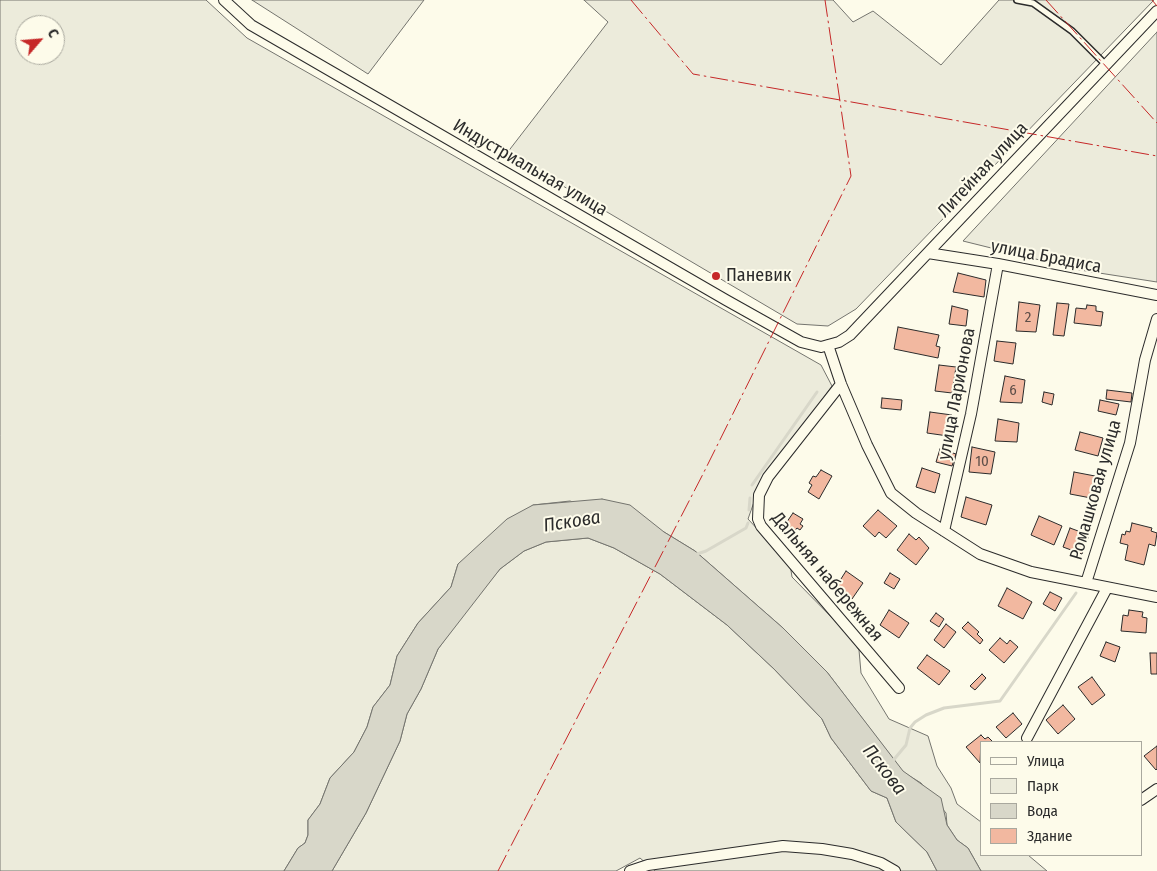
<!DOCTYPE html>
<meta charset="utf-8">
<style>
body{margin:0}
#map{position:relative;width:1157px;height:871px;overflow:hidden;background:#fdfbea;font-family:"Fira Sans Condensed",sans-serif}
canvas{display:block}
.legend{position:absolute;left:980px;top:741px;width:162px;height:115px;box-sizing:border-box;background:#fdfbea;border:1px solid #a9a89e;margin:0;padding:6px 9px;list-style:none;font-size:15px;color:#2b2b2b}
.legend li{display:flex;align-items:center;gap:10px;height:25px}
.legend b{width:25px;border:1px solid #a9a89e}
.north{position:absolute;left:15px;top:15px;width:50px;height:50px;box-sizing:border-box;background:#fdfbea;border:1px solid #a9a89e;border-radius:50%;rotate:63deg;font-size:14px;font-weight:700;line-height:20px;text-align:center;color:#2b2b2b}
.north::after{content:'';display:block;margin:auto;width:18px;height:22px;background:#c62828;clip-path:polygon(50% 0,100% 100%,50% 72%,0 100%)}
</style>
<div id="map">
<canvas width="1157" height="871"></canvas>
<ul class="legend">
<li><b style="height:6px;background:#fdfbea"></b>Улица</li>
<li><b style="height:14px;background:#ecebdb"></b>Парк</li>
<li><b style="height:14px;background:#d8d7c9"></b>Вода</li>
<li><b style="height:14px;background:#f2b8a0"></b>Здание</li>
</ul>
<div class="north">С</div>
</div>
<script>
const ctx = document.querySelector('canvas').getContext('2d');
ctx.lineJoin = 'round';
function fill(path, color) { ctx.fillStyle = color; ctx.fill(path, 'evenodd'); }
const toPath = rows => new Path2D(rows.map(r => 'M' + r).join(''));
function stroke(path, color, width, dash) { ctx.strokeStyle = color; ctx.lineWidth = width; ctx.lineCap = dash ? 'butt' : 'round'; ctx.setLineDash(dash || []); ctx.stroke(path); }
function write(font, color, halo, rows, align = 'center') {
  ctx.font = font + ' "Fira Sans Condensed",sans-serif'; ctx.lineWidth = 4; ctx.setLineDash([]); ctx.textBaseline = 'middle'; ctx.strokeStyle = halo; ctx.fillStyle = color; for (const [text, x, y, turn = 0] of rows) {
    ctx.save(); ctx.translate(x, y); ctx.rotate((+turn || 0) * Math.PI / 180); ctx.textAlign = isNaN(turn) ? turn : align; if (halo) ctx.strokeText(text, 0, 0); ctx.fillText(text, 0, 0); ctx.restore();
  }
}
const green = toPath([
 [0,0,206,0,247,38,821,365,832,386,760,485,748,519,790,564,792,577,847,633,859,650,861,673,889,719,928,736,937,766,951,788,957,804,981,822,981,855,1028,855,1047,871,981,871,968,848,957,840,947,825,946,813,921,783,903,772,827,672,783,628,695,551,664,532,570,501,533,505,458,564,451,587,418,623,397,656,390,685,373,707,367,727,354,752,330,778,320,804,308,820,308,835,305,843,298,848,284,871,0,871,0,0],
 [25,25,55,25,55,55,25,55,25,25],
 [252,0,424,0,368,74,252,0],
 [584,0,833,0,853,22,873,11,941,65,999,0,1154,0,856,309,828,326,797,324,507,153,608,22,584,0],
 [1157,32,1157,282,1080,270,963,241,1157,32],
 [588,538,614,548,660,574,727,625,774,669,822,719,831,738,871,791,887,798,896,822,927,852,937,871,655,871,640,858,616,871,332,871,366,813,400,741,407,714,421,689,438,649,471,604,500,569,524,551,546,542,588,538]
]);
const water = toPath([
 [602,499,630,505,664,532,695,551,783,628,827,672,903,771,941,798,947,825,957,840,968,848,981,871,937,871,927,852,896,822,887,798,871,791,831,738,822,719,774,669,727,625,660,574,614,548,588,538,546,542,524,551,500,569,438,649,421,689,407,714,400,741,366,813,332,871,284,871,298,848,305,843,308,835,308,820,320,804,330,778,354,752,367,727,373,707,390,685,397,656,418,623,451,587,458,564,507,519,533,505,602,499]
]);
const stream = toPath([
 [752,485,817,392],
 [749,510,750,498],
 [694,555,706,551,746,528,748,523],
 [891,763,906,745,910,728,915,722,926,715,944,708,1000,701,1076,593]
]);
const building = toPath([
 [958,273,986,280,984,297,953,292,958,273],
 [1019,302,1040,305,1036,332,1016,331,1019,302],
 [1057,303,1069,304,1064,336,1053,335,1057,303],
 [1087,305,1096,306,1096,311,1103,312,1101,326,1074,323,1076,308,1086,309,1087,305],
 [952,306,968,310,966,326,949,324,952,306],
 [898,327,939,335,936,346,940,347,938,358,894,349,898,327],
 [997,341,1016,343,1013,364,994,361,997,341],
 [939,365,956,367,952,393,935,391,939,365],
 [1005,376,1025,380,1022,403,1000,402,1005,376],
 [1107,390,1132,393,1131,402,1106,399,1107,390],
 [1044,392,1054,394,1052,405,1042,402,1044,392],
 [882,398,902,400,901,410,881,408,882,398],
 [1100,400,1119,404,1116,415,1098,411,1100,400],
 [930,412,952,415,948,436,927,433,930,412],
 [998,419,1019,423,1017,442,995,441,998,419],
 [1080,432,1103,438,1098,456,1075,450,1080,432],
 [972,447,995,452,991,474,969,472,972,447],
 [940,449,956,454,952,466,936,462,940,449],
 [922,468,940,474,935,493,916,487,922,468],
 [821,470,832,476,819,499,808,492,812,485,809,483,813,476,816,477,821,470],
 [1074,472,1095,476,1091,498,1070,494,1074,472],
 [966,497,992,505,986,525,961,517,966,497],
 [878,510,897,526,886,538,879,532,875,537,863,526,878,510],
 [793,513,803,519,800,524,803,526,800,530,797,528,791,535,782,529,793,513],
 [1039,516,1062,526,1054,545,1031,535,1039,516],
 [1132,523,1152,528,1151,531,1157,533,1155,546,1149,544,1144,565,1125,560,1128,545,1120,543,1122,534,1125,535,1126,531,1130,532,1132,523],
 [1070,528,1089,535,1082,554,1063,547,1070,528],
 [909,534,916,540,919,537,929,548,916,565,897,550,909,534],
 [846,571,863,583,852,599,834,590,846,571],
 [890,573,900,579,894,589,884,583,890,573],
 [1007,588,1032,602,1023,619,998,606,1007,588],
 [1050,592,1062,598,1055,611,1043,604,1050,592],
 [889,610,909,623,899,638,880,625,889,610],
 [1129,610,1143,612,1142,617,1147,618,1146,633,1121,631,1123,615,1128,616,1129,610],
 [936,613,944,619,939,627,930,621,936,613],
 [968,622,979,632,977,634,983,640,980,644,962,628,968,622],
 [946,624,956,632,944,648,934,640,946,624],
 [1000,638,1007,644,1010,640,1018,647,1004,663,989,650,1000,638],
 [1106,642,1120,647,1115,662,1100,656,1106,642],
 [1150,653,1157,653,1157,674,1151,674,1150,653],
 [927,655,950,671,939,685,917,668,927,655],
 [982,674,986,678,975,690,970,686,982,674],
 [1092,677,1105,695,1092,705,1078,687,1092,677],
 [1063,705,1075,719,1058,734,1046,720,1063,705],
 [1013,713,1022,724,1006,738,996,727,1013,713],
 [981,735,985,739,988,737,993,742,981,742,980,763,966,747,981,735],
 [1157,746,1157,769,1156,770,1144,756,1157,746]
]);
const service = toPath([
 [1017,0,1033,3,1072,31,1106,65]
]);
const minor = toPath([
 [224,0,251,25,726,300,801,342,821,347,839,342,850,335,1157,11],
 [928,253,998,264,1157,295],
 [828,345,841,384,867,445,891,493,916,513,980,554,1031,572,1157,597],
 [841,384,768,477,759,495,758,519,761,526,899,688],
 [944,531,971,414,998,264],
 [1086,583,1130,443,1145,360,1157,319],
 [1027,738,1107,588],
 [1141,800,1157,789],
 [630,871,648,865,783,846,822,849,852,854,881,863,895,871]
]);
const power = toPath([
 [631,0,693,74,1157,156],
 [1046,0,1157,123],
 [1152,0,1157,6],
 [498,871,703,474,851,176,825,0]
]);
const markers = [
 [716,276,5,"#c62828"]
];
const numberNames = [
 ["2",1028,318],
 ["6",1013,391],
 ["10",982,462]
];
const streetNames = [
 ["Индустриальная улица",530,168,30],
 ["Литейная улица",983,170,-47],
 ["улица Брадиса",1046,257,11],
 ["улица Ларионова",957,394,-79],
 ["Ромашковая улица",1096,490,-74],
 ["Дальняя набережная",827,577,50]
];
const poiNames = [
 ["Паневик",726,276]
];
const waterNames = [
 ["Пскова",572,522,-9],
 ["Пскова",884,770,52]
];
fill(green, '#ecebdb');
stroke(green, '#74746e', 1);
fill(water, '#d8d7c9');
stroke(water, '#74746e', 1);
stroke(stream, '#d8d7c9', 3);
fill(building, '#f2b8a0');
stroke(building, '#2b2b2b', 1);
stroke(service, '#2b2b2b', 8);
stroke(minor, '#2b2b2b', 12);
stroke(service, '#fdfbea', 5);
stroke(minor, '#fdfbea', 10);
stroke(power, '#c62828', 1, [18, 4, 2.5, 4]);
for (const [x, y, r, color] of markers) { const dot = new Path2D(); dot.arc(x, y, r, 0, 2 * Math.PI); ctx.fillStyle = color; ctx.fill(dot); stroke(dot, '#fdfbea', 2); }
write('15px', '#5d4e48', null, numberNames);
write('18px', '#2b2b2b', '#fdfbea', streetNames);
write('18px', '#2b2b2b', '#fdfbea', poiNames, 'left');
write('italic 19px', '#2b2b2b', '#fdfbea', waterNames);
</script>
